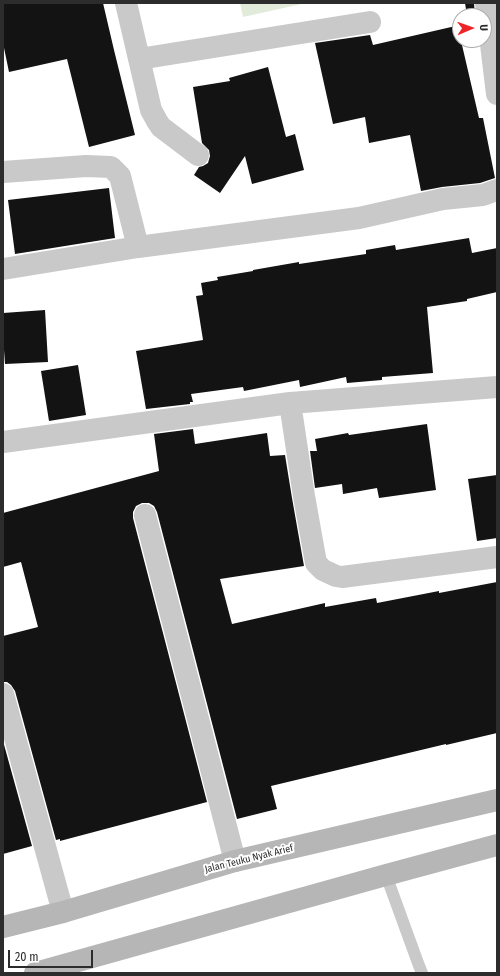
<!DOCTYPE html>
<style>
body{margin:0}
#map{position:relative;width:500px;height:976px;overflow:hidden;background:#fff;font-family:"Fira Sans Condensed",sans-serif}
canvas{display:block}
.frame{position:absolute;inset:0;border:4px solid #2c2c2c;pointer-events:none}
.north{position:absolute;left:452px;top:8px;width:40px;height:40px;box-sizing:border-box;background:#fff;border:1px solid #ababab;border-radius:50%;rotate:88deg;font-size:11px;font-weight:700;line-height:16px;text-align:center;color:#2c2c2c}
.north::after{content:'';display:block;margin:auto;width:14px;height:18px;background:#ed2529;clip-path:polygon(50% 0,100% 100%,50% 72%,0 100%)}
.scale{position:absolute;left:8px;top:950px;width:85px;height:18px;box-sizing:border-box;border:2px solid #2c2c2c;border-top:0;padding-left:5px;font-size:12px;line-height:14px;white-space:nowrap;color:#2c2c2c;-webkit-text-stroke:3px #fff;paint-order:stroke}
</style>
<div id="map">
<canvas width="500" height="976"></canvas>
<div class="frame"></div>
<div class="north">U</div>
<div class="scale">20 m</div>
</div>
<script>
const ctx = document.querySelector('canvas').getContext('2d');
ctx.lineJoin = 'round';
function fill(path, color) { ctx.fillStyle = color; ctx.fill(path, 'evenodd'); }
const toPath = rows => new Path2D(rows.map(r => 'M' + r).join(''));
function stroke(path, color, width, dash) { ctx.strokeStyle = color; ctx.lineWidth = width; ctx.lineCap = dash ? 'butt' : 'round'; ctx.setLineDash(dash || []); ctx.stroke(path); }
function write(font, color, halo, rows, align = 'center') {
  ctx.font = font + ' "Fira Sans Condensed",sans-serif'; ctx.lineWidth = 4; ctx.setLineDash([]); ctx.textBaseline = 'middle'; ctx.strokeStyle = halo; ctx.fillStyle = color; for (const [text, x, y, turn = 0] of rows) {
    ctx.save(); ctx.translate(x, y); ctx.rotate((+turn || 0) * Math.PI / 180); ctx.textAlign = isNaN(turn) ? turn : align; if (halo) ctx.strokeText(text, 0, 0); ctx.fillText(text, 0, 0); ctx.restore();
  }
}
const green = toPath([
 [240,3,306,3,243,17]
]);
const building = toPath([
 [3,3,103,3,114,50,135,135,89,147,67,59,9,72,3,43],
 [465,3,474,3,475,16,467,16],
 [460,25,460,40,478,40,478,43,462,45,479,118,483,118,495,178,480,183,442,187,421,191,410,135,369,143,365,117,333,124,315,43,370,35,373,45],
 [268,67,286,137,295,134,304,170,252,184,245,156,220,193,194,175,199,167,203,166,208,163,210,156,209,150,202,143,193,87,230,81,229,78],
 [109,188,115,238,15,254,8,200],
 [469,238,472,253,497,248,497,292,467,299,467,301,427,307,433,373,382,377,382,380,347,383,346,377,300,387,299,380,244,391,243,387,191,394,193,402,190,402,190,404,146,409,136,351,203,340,196,296,203,295,201,283,218,280,217,277,253,271,253,270,299,262,299,264,366,254,366,250,395,245,396,250],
 [45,310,48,362,5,364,3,336,3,313],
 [78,365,86,415,49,421,41,371],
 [427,424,436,490,379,498,377,488,343,494,342,484,315,488,310,451,317,451,315,439,348,433,349,435],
 [193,429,195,444,267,433,270,456,285,455,292,498,304,566,220,579,232,624,325,603,325,607,376,598,377,603,439,591,439,593,497,582,497,733,446,745,446,744,271,786,277,809,237,819,157,512,154,506,149,503,142,503,136,506,133,512,133,518,207,802,60,841,60,839,56,840,15,691,11,685,7,682,3,682,3,636,38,627,21,562,3,567,3,513,159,471,154,434],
 [497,475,497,538,477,541,468,479],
 [3,741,32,846,3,854]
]);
const lane = toPath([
 [386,875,418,963,422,973]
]);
const street = toPath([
 [126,3,151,110,157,121,161,127,198,155],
 [486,3,497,94],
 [139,59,370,22],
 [3,172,86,166,111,167,120,176,138,247],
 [3,269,138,247,359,218,443,199,483,195,497,190],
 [290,403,304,496,316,563,323,570,336,576,342,577,497,557],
 [3,442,290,403,497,387],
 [145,515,235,861],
 [3,694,63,912]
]);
const secondary = toPath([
 [3,927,63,912,235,861,497,800],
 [35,973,386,875,497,845]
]);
const streetNames = [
 ["Jalan Teuku Nyak Arief",249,859,-14]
];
fill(green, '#e2ebd9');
fill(building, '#131313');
stroke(lane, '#c9c9c9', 12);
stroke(street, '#c9c9c9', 22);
stroke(secondary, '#b6b6b6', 22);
write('10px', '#2c2c2c', '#fff', streetNames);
</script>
